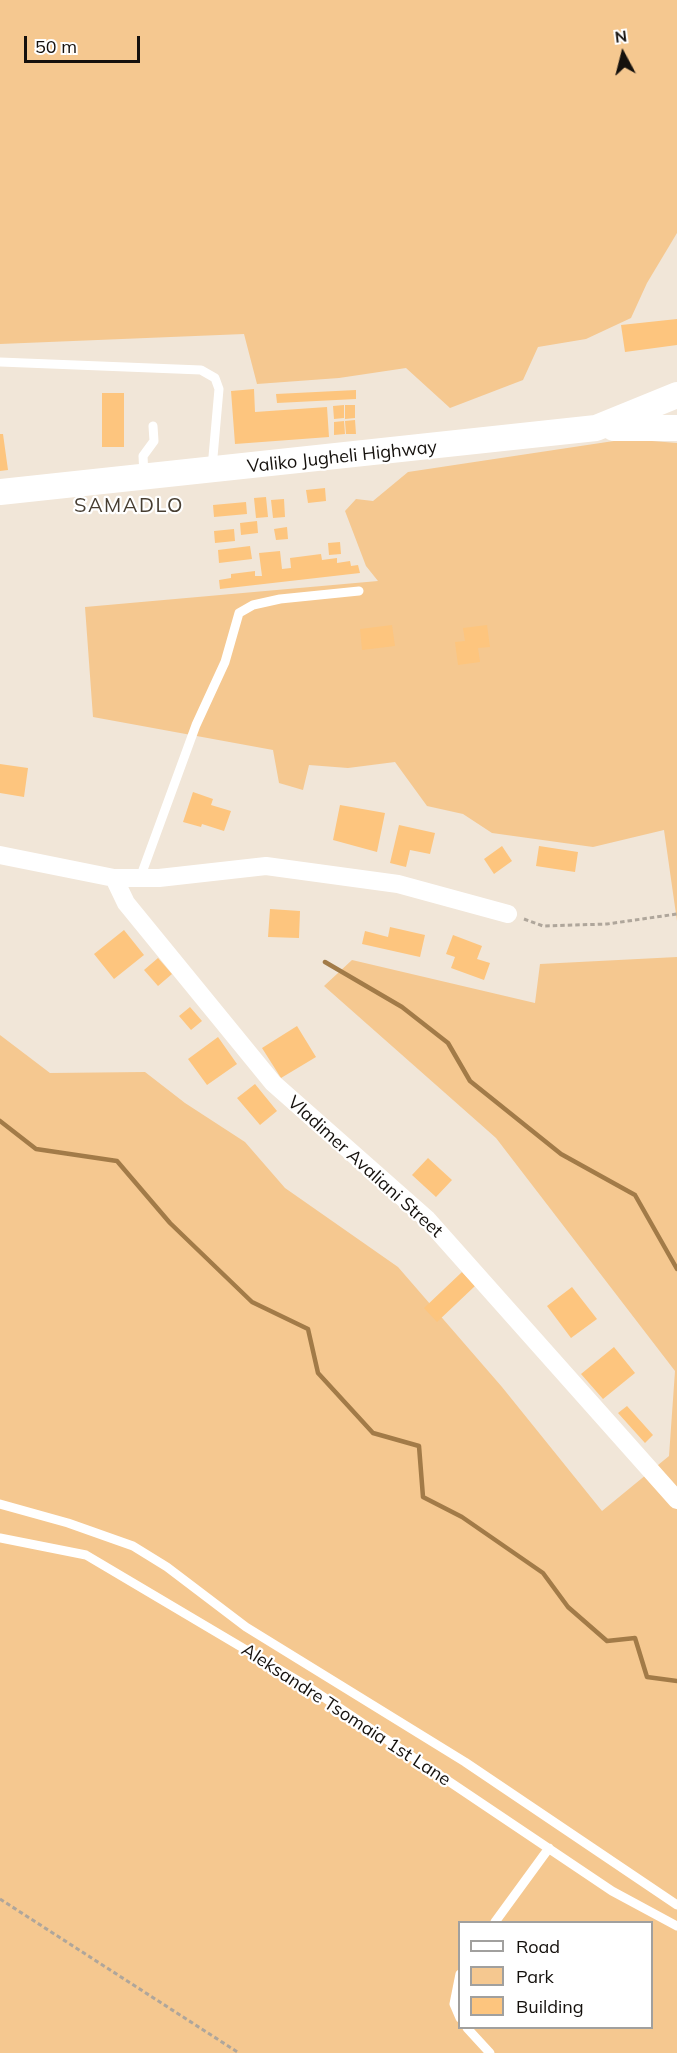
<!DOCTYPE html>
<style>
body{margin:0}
#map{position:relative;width:677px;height:2053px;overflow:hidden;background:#f1e6d8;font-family:Mulish,sans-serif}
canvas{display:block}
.legend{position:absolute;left:458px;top:1921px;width:195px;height:108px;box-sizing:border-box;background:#fff;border:2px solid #a1a09e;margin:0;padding:8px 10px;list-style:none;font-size:18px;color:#15110d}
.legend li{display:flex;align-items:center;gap:12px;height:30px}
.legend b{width:30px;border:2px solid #a1a09e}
.north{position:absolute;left:593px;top:24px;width:60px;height:60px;-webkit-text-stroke:4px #fff;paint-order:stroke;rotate:353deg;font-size:16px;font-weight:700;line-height:24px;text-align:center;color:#15110d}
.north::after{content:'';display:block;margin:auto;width:21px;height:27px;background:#15110d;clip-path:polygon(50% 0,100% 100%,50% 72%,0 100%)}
.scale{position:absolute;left:24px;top:36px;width:116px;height:27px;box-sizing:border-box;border:3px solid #15110d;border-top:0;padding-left:8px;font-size:18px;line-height:21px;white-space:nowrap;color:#15110d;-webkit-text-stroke:4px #fff;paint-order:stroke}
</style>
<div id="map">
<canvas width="677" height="2053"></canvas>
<ul class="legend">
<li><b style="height:8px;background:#fff"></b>Road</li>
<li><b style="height:16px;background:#f5c890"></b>Park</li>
<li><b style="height:16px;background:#fdc57e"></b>Building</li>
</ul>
<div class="north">N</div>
<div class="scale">50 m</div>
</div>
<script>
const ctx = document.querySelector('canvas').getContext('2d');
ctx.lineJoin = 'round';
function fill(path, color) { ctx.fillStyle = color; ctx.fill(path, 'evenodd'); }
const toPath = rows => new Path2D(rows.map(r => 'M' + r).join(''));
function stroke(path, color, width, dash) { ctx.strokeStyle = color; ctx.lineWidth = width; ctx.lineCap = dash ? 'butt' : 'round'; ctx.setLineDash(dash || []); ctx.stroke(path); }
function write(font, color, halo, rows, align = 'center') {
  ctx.font = font + ' Mulish,sans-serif'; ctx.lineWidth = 4.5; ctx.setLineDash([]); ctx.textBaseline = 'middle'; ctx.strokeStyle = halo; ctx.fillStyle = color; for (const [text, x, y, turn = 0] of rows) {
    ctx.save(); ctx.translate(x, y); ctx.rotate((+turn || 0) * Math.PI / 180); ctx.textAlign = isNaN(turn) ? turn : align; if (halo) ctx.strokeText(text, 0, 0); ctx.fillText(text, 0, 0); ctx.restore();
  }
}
const green = toPath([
 [0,0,677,0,677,233,647,283,631,318,586,339,538,347,523,380,450,408,406,368,339,378,257,384,244,334,0,344],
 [627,439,677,443,677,921,664,830,593,847,492,833,463,814,427,806,395,762,348,768,309,765,303,790,279,783,273,750,93,717,85,607,378,581,366,566,345,511,356,499,373,501,408,472],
 [677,957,677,2053,0,2053,0,1035,50,1073,145,1072,185,1103,245,1142,285,1188,398,1267,502,1387,602,1511,669,1456,675,1371,496,1138,324,986,352,960,535,1003,540,964],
 [460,1922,652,1922,652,2028,460,2028]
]);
const stream = toPath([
 [325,962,402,1007,448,1043,470,1081,561,1154,635,1195,677,1269],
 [0,1121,36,1149,117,1161,170,1223,252,1302,308,1329,318,1373,373,1433,419,1446,423,1497,462,1517,543,1573,568,1607,607,1641,635,1638,647,1677,677,1681]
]);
const building = toPath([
 [677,319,677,345,625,352,621,325],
 [254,389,255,412,327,407,329,437,235,444,231,391],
 [356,390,356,399,277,403,276,394],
 [102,393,124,393,124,447,102,447],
 [344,405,344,418,334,419,333,406],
 [345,405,355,405,355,418,345,419],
 [355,420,356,434,346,434,345,421],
 [344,421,345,434,334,435,334,422],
 [0,434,3,434,8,470,0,471],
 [325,488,326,501,308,503,306,490],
 [266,497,268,517,256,518,254,498],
 [284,499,285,517,273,518,271,500],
 [246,502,247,514,214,517,213,505],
 [257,521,258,533,241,535,240,523],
 [287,527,288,539,276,540,274,529],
 [234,529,235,541,215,543,214,531],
 [340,542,341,554,329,555,328,543],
 [250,546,252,559,219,563,218,550],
 [280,551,282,569,291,568,290,558,321,554,322,560,337,558,337,563,350,561,351,566,358,565,360,573,220,589,219,580,231,578,231,574,255,571,255,576,262,576,259,553],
 [392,625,395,646,362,650,360,629],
 [487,625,490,647,478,648,480,662,458,665,455,642,465,641,463,628],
 [0,764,28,768,24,797,0,793],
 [193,792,213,799,211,805,231,811,224,831,202,824,201,827,183,822],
 [340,805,385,813,377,852,333,840],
 [399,825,435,833,430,854,410,850,406,867,390,863],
 [502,846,512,861,494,874,484,859],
 [539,846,578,852,575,872,536,866],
 [270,909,300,911,299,938,268,937],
 [390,927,425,935,420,957,362,944,365,931,388,937],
 [124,930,144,955,114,979,94,954],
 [453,935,482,946,477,959,490,963,484,980,451,968,455,957,446,954],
 [158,958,172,974,158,986,144,970],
 [190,1007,202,1021,191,1030,179,1016],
 [297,1026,316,1057,281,1078,262,1048],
 [218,1037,237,1064,207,1085,188,1059],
 [255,1084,277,1111,260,1125,237,1098],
 [428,1158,452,1180,436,1197,412,1175],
 [462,1272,475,1286,437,1322,424,1308],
 [572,1287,597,1319,571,1338,547,1306],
 [614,1347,635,1373,603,1399,581,1374],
 [627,1406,653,1435,645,1443,618,1413]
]);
const path = toPath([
 [524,919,543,926,607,924,677,914],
 [0,1899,239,2053]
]);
const service = toPath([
 [0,362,201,370,215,378,219,389,212,468],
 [144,475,143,456,154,441,153,426],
 [140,878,196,725,225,662,239,613,253,605,280,599,359,591],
 [0,1504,68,1523,133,1546,167,1567,246,1627,465,1762,677,1905],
 [0,1538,86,1555,307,1686,612,1891,677,1926],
 [495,1922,549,1848],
 [460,1974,454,2004,460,2018],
 [467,2028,490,2053]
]);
const minor = toPath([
 [0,855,114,878,159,878,266,866,398,884,508,914],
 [114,878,126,903,273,1083,427,1219,677,1500]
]);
const secondary = toPath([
 [614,428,677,428],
 [0,492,596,428,677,395]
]);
const streetNames = [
 ["Valiko Jugheli Highway",342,457,-6],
 ["Vladimer Avaliani Street",365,1167,42],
 ["Aleksandre Tsomaia 1st Lane",346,1715,33]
];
const neighbourhoodNames = [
 ["SAMADLO",129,506]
];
fill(green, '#f5c890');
stroke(stream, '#a27b48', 4.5);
fill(building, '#fdc57e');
stroke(path, '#afa69b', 3, [4.5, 3]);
stroke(service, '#fff', 9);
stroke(minor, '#fff', 18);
stroke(secondary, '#fff', 26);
write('18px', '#15110d', '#fff', streetNames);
ctx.letterSpacing = '1.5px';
write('20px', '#473e32', '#fff', neighbourhoodNames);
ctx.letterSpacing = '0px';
</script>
